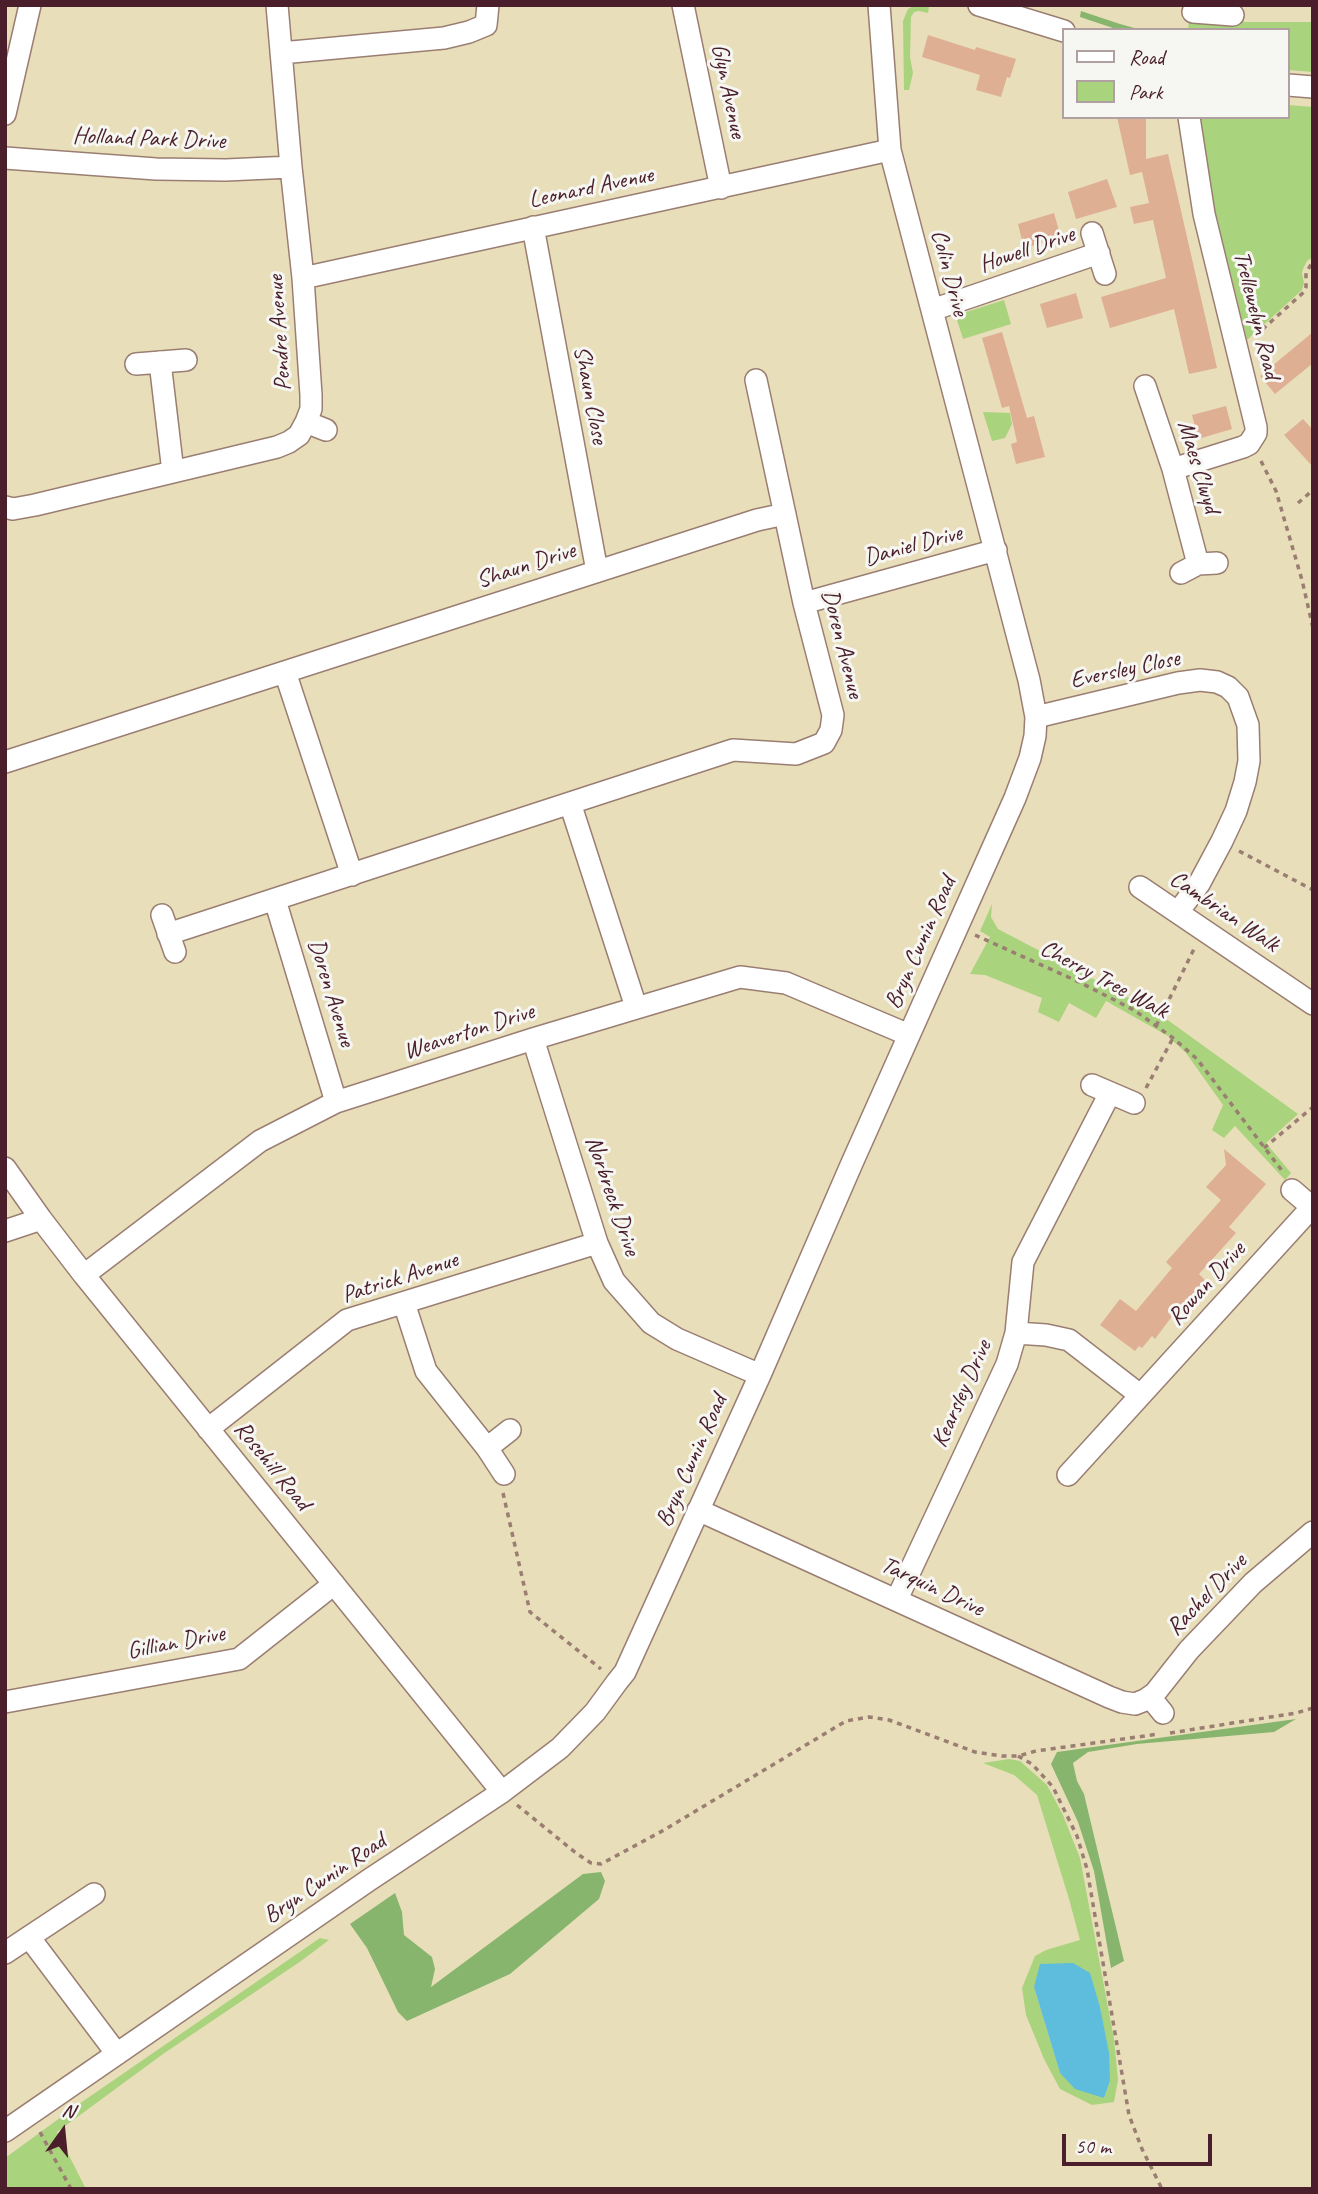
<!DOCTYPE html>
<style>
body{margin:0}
#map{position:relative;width:1318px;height:2194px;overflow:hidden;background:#e9deba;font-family:Caveat,sans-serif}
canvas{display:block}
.frame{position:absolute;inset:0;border:7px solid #4a1f2b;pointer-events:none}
.legend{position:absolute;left:1062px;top:28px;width:228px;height:91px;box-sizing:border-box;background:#f6f6f2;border:2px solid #b1a0a2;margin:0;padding:9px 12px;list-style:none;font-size:21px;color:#4a1f2b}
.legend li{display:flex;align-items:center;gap:14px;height:35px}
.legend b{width:35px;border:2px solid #b1a0a2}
.north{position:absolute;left:28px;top:2096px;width:70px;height:70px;-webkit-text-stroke:5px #f6f6f2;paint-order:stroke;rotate:15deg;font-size:19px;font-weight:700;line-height:28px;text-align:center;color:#4a1f2b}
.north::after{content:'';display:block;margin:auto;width:24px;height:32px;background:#4a1f2b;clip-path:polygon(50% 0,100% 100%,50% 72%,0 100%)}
.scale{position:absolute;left:1062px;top:2134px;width:150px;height:32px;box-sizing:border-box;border:4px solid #4a1f2b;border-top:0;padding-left:9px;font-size:21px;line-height:24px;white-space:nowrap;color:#4a1f2b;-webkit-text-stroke:5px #f6f6f2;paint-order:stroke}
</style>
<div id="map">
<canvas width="1318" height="2194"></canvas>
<div class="frame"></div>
<ul class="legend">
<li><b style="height:9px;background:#fff"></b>Road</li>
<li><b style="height:19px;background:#aad37e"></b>Park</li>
</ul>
<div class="north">N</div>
<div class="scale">50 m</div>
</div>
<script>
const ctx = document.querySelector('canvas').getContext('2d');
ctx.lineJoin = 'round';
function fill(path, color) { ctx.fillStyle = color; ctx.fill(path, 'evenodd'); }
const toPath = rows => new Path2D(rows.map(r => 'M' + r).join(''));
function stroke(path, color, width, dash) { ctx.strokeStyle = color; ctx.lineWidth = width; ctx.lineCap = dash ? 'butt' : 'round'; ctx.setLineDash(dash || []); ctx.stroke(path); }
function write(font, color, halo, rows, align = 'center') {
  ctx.font = font + ' Caveat,sans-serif'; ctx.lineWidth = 6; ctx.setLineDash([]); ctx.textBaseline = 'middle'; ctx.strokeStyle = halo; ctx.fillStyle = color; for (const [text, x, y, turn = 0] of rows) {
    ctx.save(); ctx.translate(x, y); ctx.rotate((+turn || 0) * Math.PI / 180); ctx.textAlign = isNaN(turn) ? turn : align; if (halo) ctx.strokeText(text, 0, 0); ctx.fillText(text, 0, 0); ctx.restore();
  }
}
const green = toPath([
 [922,5,929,7,928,13,919,11,914,12,911,17,910,57,913,73,909,90,904,90,903,21,908,9,915,5],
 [1189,19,1246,22,1313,22,1313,72,1288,70,1288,30,1188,30],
 [1288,105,1313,107,1313,257,1307,261,1303,269,1302,273,1304,283,1302,290,1247,340,1205,170,1197,117,1288,117],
 [1004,300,1011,324,963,339,957,320,960,314],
 [983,412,1010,413,1012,424,1005,438,992,441],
 [992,904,991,917,998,929,1158,1013,1298,1114,1266,1143,1291,1173,1285,1180,1235,1126,1224,1138,1212,1130,1223,1105,1186,1053,1168,1036,1106,1001,1096,1018,1069,1003,1059,1022,1038,1012,1042,998,985,975,970,974,990,937,980,931],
 [1009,1759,1020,1761,1047,1785,1063,1815,1080,1858,1114,2039,1118,2080,1114,2102,1092,2105,1060,2089,1044,2059,1026,2015,1022,1988,1035,1956,1046,1950,1080,1940,1069,1899,1037,1795,1014,1775,983,1763],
 [1034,1987,1100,2007,1110,2081,1104,2098,1060,2073],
 [320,1938,329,1940,301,1961,163,2054,57,2132,86,2189,5,2189,5,2158,79,2104]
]);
const forest = toPath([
 [1081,11,1120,24,1142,30,1119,30,1080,17],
 [1296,1719,1274,1732,1137,1744,1088,1752,1073,1763,1077,1781,1084,1794,1124,1961,1111,1968,1094,1871,1078,1822,1051,1764,1057,1752],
 [601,1872,605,1881,599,1899,510,1974,407,2021,398,2012,367,1948,350,1924,395,1893,402,1912,404,1935,432,1957,435,1969,431,1987,583,1874]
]);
const water = toPath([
 [1073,1963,1090,1973,1100,2007,1109,2053,1110,2081,1104,2098,1075,2089,1060,2073,1034,1987,1040,1964]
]);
const building = toPath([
 [928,35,975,50,976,47,1016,59,1010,78,1007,77,1001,97,976,90,980,75,922,57],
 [1117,117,1146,117,1146,159,1168,154,1217,368,1189,374,1174,309,1110,328,1101,297,1166,278,1153,220,1134,224,1130,207,1149,203,1142,172,1130,175],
 [1107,179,1117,207,1076,219,1068,192],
 [1054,213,1061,238,1024,248,1018,224],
 [1076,293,1083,318,1047,328,1040,304],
 [1002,332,1027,418,1034,416,1045,457,1016,464,1011,444,1017,442,1009,406,1002,408,982,338],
 [1313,332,1313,363,1275,394,1260,376],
 [1226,406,1232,429,1198,439,1192,415],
 [1303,419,1313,430,1313,467,1284,435],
 [1224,1149,1266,1184,1229,1227,1236,1233,1199,1274,1206,1281,1179,1313,1176,1311,1155,1339,1152,1336,1142,1348,1139,1346,1135,1351,1100,1325,1120,1299,1136,1311,1172,1268,1166,1262,1221,1200,1206,1187,1226,1165]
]);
const path = toPath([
 [1255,336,1304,292,1306,287,1306,273,1313,261],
 [1261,461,1276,491,1302,580,1313,628],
 [1298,503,1313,490],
 [1239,851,1313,890],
 [975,935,1079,982,1134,1010,1173,1038,1197,1059,1283,1172],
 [1156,1026,1195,947],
 [1146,1088,1173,1038],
 [1264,1148,1313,1107],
 [503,1493,530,1612,601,1669],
 [1170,1733,1296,1713,1313,1708],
 [1018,1756,1032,1764,1053,1787,1077,1836,1087,1869,1129,2115,1142,2149,1162,2189],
 [517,1805,576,1853,591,1863,601,1864,664,1830,846,1721,869,1717,889,1720,975,1752,1002,1756,1018,1756,1036,1751,1159,1734],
 [40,2132,71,2189]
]);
const minor = toPath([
 [683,5,721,188],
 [979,5,1064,31],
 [1193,12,1233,15],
 [281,53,444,38,469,32,486,25,488,5],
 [1288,85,1313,87],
 [5,114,30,5],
 [5,158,156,169,226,170,291,167],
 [533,227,597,571],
 [1092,233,1105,274],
 [303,278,890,150],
 [932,310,1099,253],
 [160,362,173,472],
 [136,364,186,360],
 [1145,386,1173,469,1198,564],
 [306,422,326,430],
 [1173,469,1243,447,1249,444,1256,433,1256,427,1204,214,1189,117],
 [5,507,13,509,35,505,277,447,289,442,299,435,306,422,311,409,311,395,303,278,291,167,277,5],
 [1181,573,1198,564,1217,563],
 [804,603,996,550],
 [285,672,352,875],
 [1036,717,1178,683,1200,680,1217,682,1228,687,1238,697,1248,725,1249,761,1245,782,1236,811,1222,841,1199,884,1178,912],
 [5,762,757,520,785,514],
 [570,803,636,1007],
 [1140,887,1313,1004],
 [275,900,336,1102],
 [162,915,175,952],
 [168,934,733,750,796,754,824,743,831,730,833,715,804,603,756,380],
 [533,1039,597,1243,614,1281,651,1323,677,1339,760,1375],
 [1092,1085,1134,1103],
 [5,1168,41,1219,84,1275,502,1792],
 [1292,1190,1313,1208],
 [5,1231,41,1219],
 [84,1275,260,1141,336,1102,533,1039,740,977,786,983,909,1035],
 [404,1303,426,1371,487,1448,504,1474],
 [1016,1333,1046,1335,1069,1340,1140,1395],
 [208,1429,347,1320,597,1243],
 [487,1448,510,1430],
 [1068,1475,1312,1207],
 [698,1510,1109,1697,1122,1702,1135,1704,1145,1700,1155,1693,1189,1650,1253,1583,1313,1532],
 [897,1599,1007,1364,1016,1333,1023,1262,1110,1093],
 [1150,1697,1163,1713],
 [5,1702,239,1659,334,1584],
 [94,1894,29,1937,117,2054],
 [5,1953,29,1937],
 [5,2131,369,1880,502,1792,560,1748,595,1712,617,1682,625,1672,760,1375,852,1163,1015,798,1030,758,1035,736,1036,717,1029,680,890,150,879,5]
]);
const streetNames = [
 ["Glyn Avenue",728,91,78],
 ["Holland Park Drive",149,139,2],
 ["Leonard Avenue",591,188,-12],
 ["Howell Drive",1027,250,-19],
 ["Colin Drive",949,273,75],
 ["Trellewelyn Road",1256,315,76],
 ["Pendre Avenue",280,333,-94],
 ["Shaun Close",590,395,79],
 ["Maes Clwyd",1198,467,73],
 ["Daniel Drive",913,546,-15],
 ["Shaun Drive",526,566,-18],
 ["Doren Avenue",842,644,76],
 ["Eversley Close",1125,670,-12],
 ["Cambrian Walk",1224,912,34],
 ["Bryn Cwnin Road",921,943,-66],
 ["Cherry Tree Walk",1104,980,28],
 ["Doren Avenue",331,993,73],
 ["Weaverton Drive",469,1032,-18],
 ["Norbreck Drive",612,1196,71],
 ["Patrick Avenue",400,1278,-18],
 ["Rowan Drive",1207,1284,-48],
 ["Kearsley Drive",962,1394,-66],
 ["Bryn Cwnin Road",692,1461,-66],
 ["Rosehill Road",272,1466,51],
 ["Tarquin Drive",932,1587,25],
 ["Rachel Drive",1207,1595,-46],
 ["Gillian Drive",176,1643,-11],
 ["Bryn Cwnin Road",325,1879,-34]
];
fill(green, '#aad37e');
fill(forest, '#87b56d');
fill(water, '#5ebcdc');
fill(building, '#deaf93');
stroke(minor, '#9a7e72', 24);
stroke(path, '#9a7e72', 3.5, [5, 5]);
stroke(minor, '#fff', 21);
write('24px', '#4a1f2b', '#f6f6f2', streetNames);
</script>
